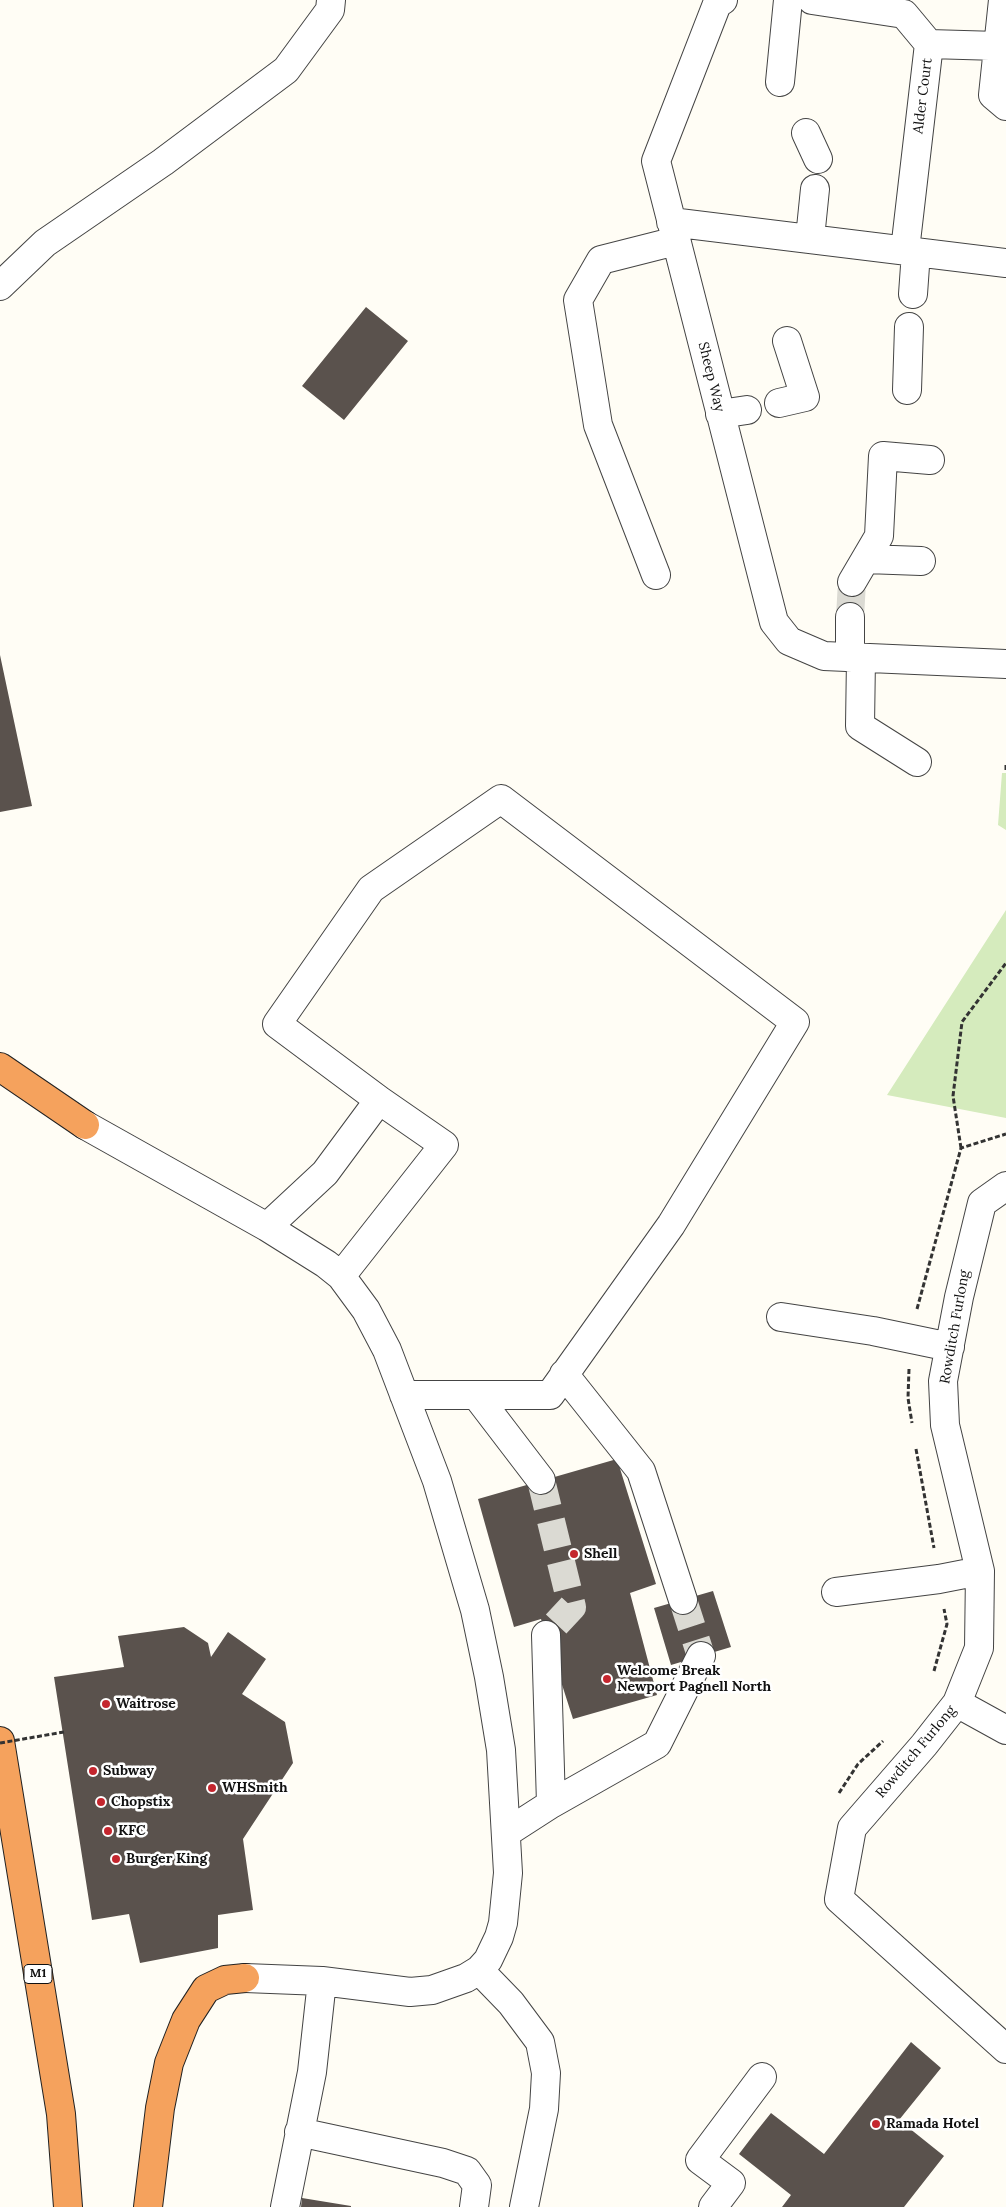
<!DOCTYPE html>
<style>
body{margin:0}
canvas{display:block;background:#fffdf5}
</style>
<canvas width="1006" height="2207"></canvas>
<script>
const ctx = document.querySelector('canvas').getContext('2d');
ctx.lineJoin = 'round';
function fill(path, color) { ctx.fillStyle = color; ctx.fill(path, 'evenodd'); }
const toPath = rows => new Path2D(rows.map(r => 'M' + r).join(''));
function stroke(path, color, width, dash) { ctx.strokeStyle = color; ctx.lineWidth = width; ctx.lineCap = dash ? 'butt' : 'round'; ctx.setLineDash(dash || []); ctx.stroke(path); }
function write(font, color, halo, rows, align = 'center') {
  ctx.font = font + ' Lora,serif'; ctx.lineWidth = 5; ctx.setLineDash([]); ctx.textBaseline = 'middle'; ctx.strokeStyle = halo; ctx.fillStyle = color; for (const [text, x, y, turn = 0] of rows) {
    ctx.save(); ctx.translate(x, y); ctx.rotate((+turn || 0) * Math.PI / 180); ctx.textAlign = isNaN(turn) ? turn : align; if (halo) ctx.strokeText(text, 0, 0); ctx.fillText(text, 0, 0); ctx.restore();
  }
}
const green = toPath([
 [1002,773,1006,773,1006,830,998,825],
 [1006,910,1006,1118,887,1095]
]);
const building = toPath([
 [366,307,408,341,344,420,302,386],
 [0,655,32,806,0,812],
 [617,1459,656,1584,630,1593,657,1695,573,1719,541,1619,514,1627,478,1499],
 [713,1591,731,1647,671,1665,654,1608],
 [184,1627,208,1643,211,1657,228,1632,266,1659,242,1694,285,1722,293,1763,243,1839,253,1910,218,1915,218,1948,140,1963,129,1914,92,1920,54,1677,124,1667,118,1636],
 [911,2042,941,2068,899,2120,944,2156,904,2207,782,2207,791,2195,739,2154,755,2133,771,2113,824,2154],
 [302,2198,351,2206,351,2207,301,2207]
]);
const minorTunnel = toPath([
 [850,617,852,582],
 [541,1480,572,1607,546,1635],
 [683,1600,701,1656]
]);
const path = toPath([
 [1006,765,1006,771],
 [961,1148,953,1096,962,1022,1006,963],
 [917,1309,961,1148,1006,1134],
 [909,1369,908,1398,912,1423],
 [916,1449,934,1548],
 [934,1671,947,1624,944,1609],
 [839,1793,858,1764,883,1741]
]);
const minor = toPath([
 [723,0,717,4,656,161,774,622,789,641,824,656,1006,664],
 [812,0,904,14,929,44,905,250],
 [1003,0,993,95,1006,106],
 [929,44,998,46],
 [780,82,788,0],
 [806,133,818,159],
 [671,222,1006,263],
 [810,238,815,189],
 [0,286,45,243,163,162,286,70,330,10,331,0],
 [913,294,916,252],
 [907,390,909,327],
 [779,403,805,397,787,341],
 [720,414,747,410],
 [866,559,921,561],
 [656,575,598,425,578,300,601,260,676,241],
 [852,582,879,536,883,456,930,460],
 [850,657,850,617],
 [861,658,860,726,917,762],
 [85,1125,267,1227,326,1264,341,1276,366,1310,387,1350,437,1481,475,1610,489,1677,501,1750,508,1873,503,1923,499,1937,488,1960,479,1970,466,1978,432,1990,410,1992,322,1981,245,1978],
 [1006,1186,982,1203,959,1297,943,1381,945,1425,980,1571,979,1648,957,1703,924,1745,852,1828,839,1899,1006,2049],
 [267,1227,325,1173,379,1100],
 [341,1276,444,1145,379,1100,277,1024,371,889,501,799,795,1022,671,1225,550,1395,404,1395],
 [781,1317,873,1331,950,1347],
 [564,1374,641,1471,683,1600],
 [476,1395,541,1480],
 [836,1592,939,1579,980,1571],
 [957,1703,1006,1730],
 [551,1804,657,1744,701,1656],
 [506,1833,551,1804,546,1635],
 [479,1970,511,2003,540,2042,546,2073,544,2109,524,2207],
 [299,2132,443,2163,467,2171,477,2185,474,2207],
 [285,2207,312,2072,322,1981],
 [713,2207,731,2183,700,2160,762,2077]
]);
const highway = toPath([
 [0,1067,85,1125],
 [0,1741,61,2114,68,2207],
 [148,2207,160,2108,169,2063,186,2020,206,1989,225,1980,245,1978]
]);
const pathBridge = toPath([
 [0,1743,64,1732]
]);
const markers = [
 [574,1554,5,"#c4262e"],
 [607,1679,5,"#c4262e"],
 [106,1704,5,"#c4262e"],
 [93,1771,5,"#c4262e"],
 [212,1788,5,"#c4262e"],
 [101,1802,5,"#c4262e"],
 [108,1831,5,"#c4262e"],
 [116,1859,5,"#c4262e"],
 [876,2124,5,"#c4262e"]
];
const shields = [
 [38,1974,28]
];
const shieldNames = [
 ["M1",38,1974]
];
const streetNames = [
 ["Alder Court",923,96,-83],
 ["Sheep Way",711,377,76],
 ["Rowditch Furlong",955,1327,-80],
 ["Rowditch Furlong",916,1752,-50]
];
const poiNames = [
 ["Shell",584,1554],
 ["Welcome Break",617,1671],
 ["Newport Pagnell North",617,1687],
 ["Waitrose",116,1704],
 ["Subway",103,1771],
 ["WHSmith",222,1788],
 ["Chopstix",111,1802],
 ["KFC",118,1831],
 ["Burger King",126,1859],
 ["Ramada Hotel",886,2124]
];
fill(green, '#d5ebbd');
fill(building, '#5a524d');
stroke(minorTunnel, '#dbdad3', 28, [28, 14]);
stroke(minor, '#444', 30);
stroke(highway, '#222', 30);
stroke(path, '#333', 3, [5, 2.5]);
stroke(minor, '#fff', 28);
stroke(highway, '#f5a25d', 28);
stroke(pathBridge, '#333', 3, [5, 2.5]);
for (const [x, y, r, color] of markers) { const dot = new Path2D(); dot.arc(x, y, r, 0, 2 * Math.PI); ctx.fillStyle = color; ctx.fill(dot); stroke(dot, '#fff', 2); }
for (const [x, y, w] of shields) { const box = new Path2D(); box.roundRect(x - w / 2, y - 9.5, w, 19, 4); ctx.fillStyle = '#fff'; ctx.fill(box); stroke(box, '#111', 1); }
write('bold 12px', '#111', null, shieldNames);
write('14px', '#111', '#fff', streetNames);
write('bold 14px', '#111', '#fff', poiNames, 'left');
</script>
